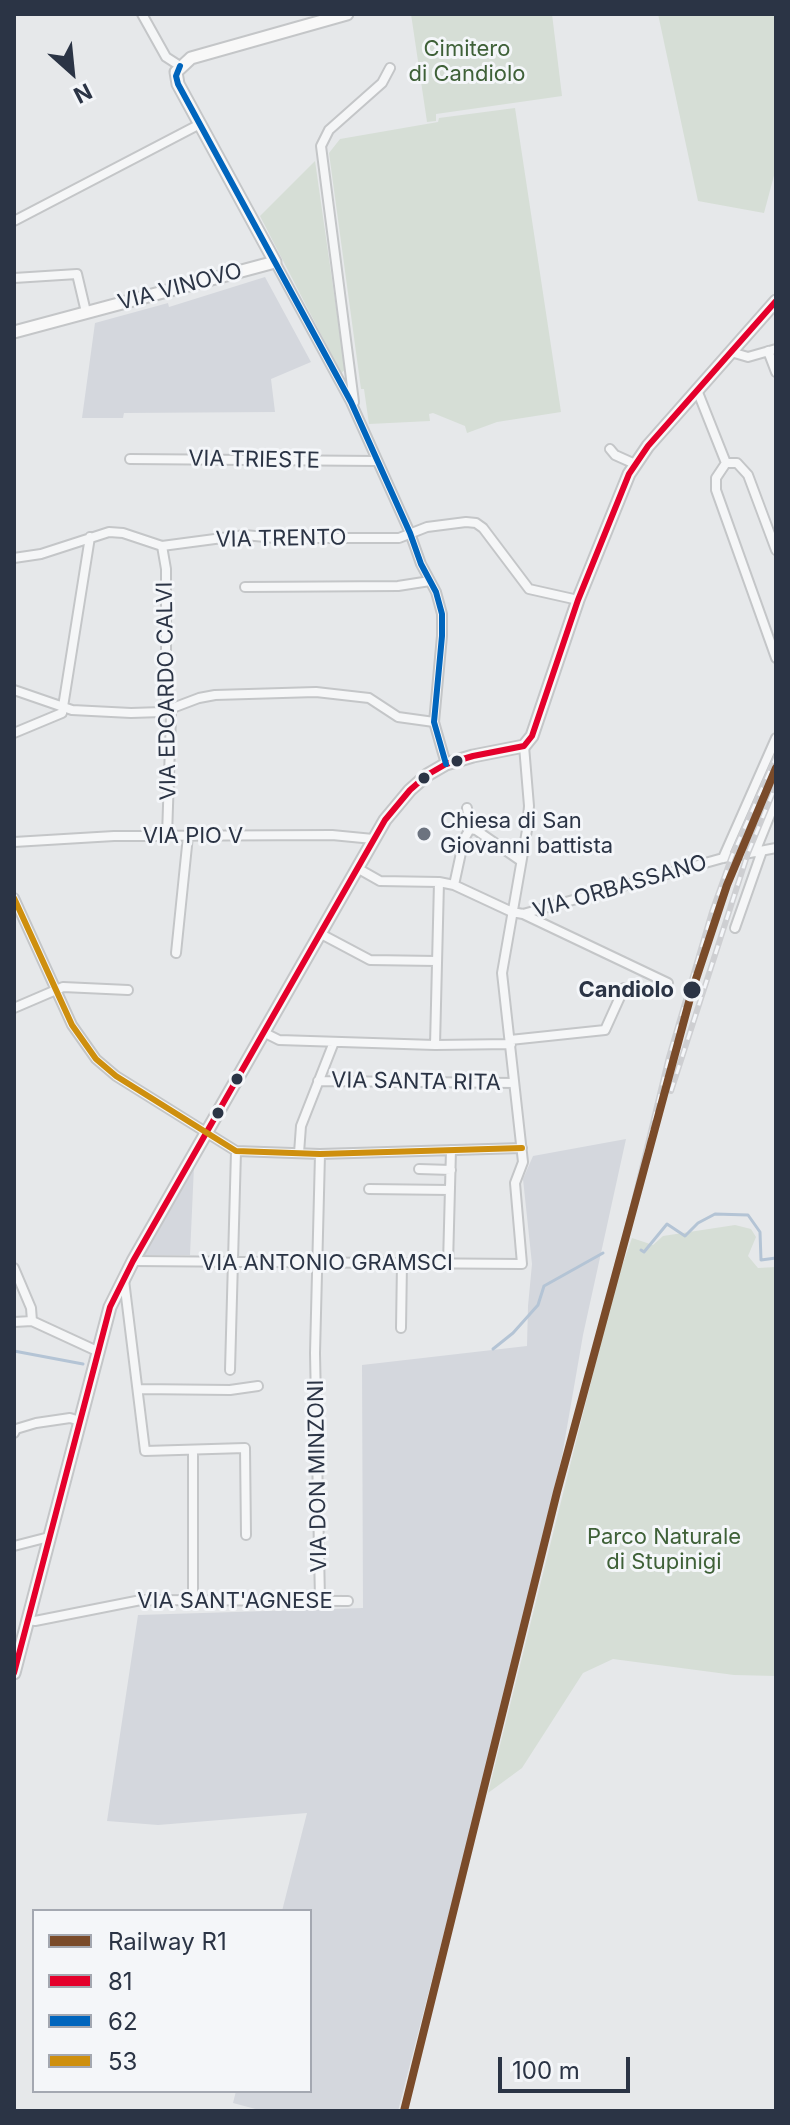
<!DOCTYPE html>
<style>
body{margin:0}
#map{position:relative;width:790px;height:2125px;overflow:hidden;background:#e6e8ea;font-family:Inter,sans-serif}
canvas{display:block}
.frame{position:absolute;inset:0;border:16px solid #2b3445;pointer-events:none}
.legend{position:absolute;left:32px;top:1909px;width:280px;height:184px;box-sizing:border-box;background:#f4f6f9;border:2px solid #a4a8b1;margin:0;padding:10px 14px;list-style:none;font-size:24px;color:#2b3445}
.legend li{display:flex;align-items:center;gap:16px;height:40px}
.legend b{width:40px;border:2px solid #a4a8b1}
.north{position:absolute;left:32px;top:32px;width:80px;height:80px;-webkit-text-stroke:6px #f4f6f9;paint-order:stroke;rotate:153deg;font-size:22px;font-weight:700;line-height:32px;text-align:center;color:#2b3445}
.north::after{content:'';display:block;margin:auto;width:28px;height:36px;background:#2b3445;clip-path:polygon(50% 0,100% 100%,50% 72%,0 100%)}
.scale{position:absolute;left:498px;top:2057px;width:132px;height:36px;box-sizing:border-box;border:4px solid #2b3445;border-top:0;padding-left:10px;font-size:24px;line-height:28px;white-space:nowrap;color:#2b3445;-webkit-text-stroke:6px #f4f6f9;paint-order:stroke}
</style>
<div id="map">
<canvas width="790" height="2125"></canvas>
<div class="frame"></div>
<ul class="legend">
<li><b style="height:10px;background:#7a4b2a"></b>Railway R1</li>
<li><b style="height:10px;background:#e4002b"></b>81</li>
<li><b style="height:10px;background:#0065bd"></b>62</li>
<li><b style="height:10px;background:#ce8f0e"></b>53</li>
</ul>
<div class="north">N</div>
<div class="scale">100 m</div>
</div>
<script>
const ctx = document.querySelector('canvas').getContext('2d');
ctx.lineJoin = 'round';
function fill(path, color) { ctx.fillStyle = color; ctx.fill(path, 'evenodd'); }
const toPath = rows => new Path2D(rows.map(r => 'M' + r).join(''));
function stroke(path, color, width, dash) { ctx.strokeStyle = color; ctx.lineWidth = width; ctx.lineCap = dash ? 'butt' : 'round'; ctx.setLineDash(dash || []); ctx.stroke(path); }
function write(font, color, halo, rows, align = 'center') {
  ctx.font = font + ' Inter,sans-serif'; ctx.lineWidth = 6; ctx.setLineDash([]); ctx.textBaseline = 'middle'; ctx.strokeStyle = halo; ctx.fillStyle = color; for (const [text, x, y, turn = 0] of rows) {
    ctx.save(); ctx.translate(x, y); ctx.rotate((+turn || 0) * Math.PI / 180); ctx.textAlign = isNaN(turn) ? turn : align; if (halo) ctx.strokeText(text, 0, 0); ctx.fillText(text, 0, 0); ctx.restore();
  }
}
const built = toPath([
 [265,277,311,362,271,379,275,412,124,413,123,418,82,418,95,323,168,303,169,307],
 [626,1139,583,1335,562,1456,478,1801,398,2111,263,2111,233,2103,236,2091,310,2091,310,1911,282,1911,307,1813,158,1825,107,1821,138,1615,363,1608,362,1365,527,1346,528,1306,532,1264,523,1179,533,1156],
 [194,1166,190,1255,144,1255]
]);
const green = toPath([
 [411,14,552,14,562,96,436,114,436,121,427,122],
 [658,14,776,14,776,168,764,213,698,201],
 [515,108,561,412,497,422,467,433,465,426,433,413,429,414,430,421,369,424,364,389,361,389,329,153,340,139,438,122,439,118],
 [315,161,345,370,341,373,260,216],
 [735,1225,751,1229,756,1237,748,1256,758,1268,776,1267,776,1676,734,1675,613,1659,583,1673,522,1768,488,1793,615,1286,632,1238,653,1245,663,1236]
]);
const stream = toPath([
 [641,1250,644,1252,667,1224,685,1236,698,1223,715,1214,748,1215,760,1232,761,1260,776,1258],
 [493,1349,513,1333,538,1305,544,1286,603,1253],
 [14,1351,83,1364]
]);
const street = toPath([
 [142,14,166,57,180,66],
 [14,221,200,124],
 [275,262,351,402,410,533,421,564,436,592,442,614,442,636,434,722,446,764],
 [14,278,77,274,86,312],
 [768,351,776,372],
 [731,352,748,357,776,349],
 [697,390,726,463],
 [354,402,321,146,329,130,382,83,390,68],
 [610,449,615,455,635,464],
 [130,459,377,461],
 [726,463,716,478,716,490,776,658],
 [726,463,737,463,748,475,776,550],
 [162,546,166,569,166,706,171,716,167,836],
 [14,558,41,554,109,532,123,533,162,546,245,535,275,538,399,538,427,527,466,522,476,523,483,528,529,589,578,600],
 [245,587,398,586,430,581],
 [14,690,72,710,131,713,162,712,199,698,215,695,316,692,369,698,398,717,434,722],
 [14,733,62,713,90,537],
 [470,829,476,830,521,861],
 [14,842,114,836,332,835,373,839],
 [755,852,776,800],
 [723,858,776,738],
 [357,868,380,881,439,882,454,885,512,912,523,914,723,858,776,848],
 [454,885,464,839,470,829,467,808],
 [14,898,72,1025,96,1059,116,1076,236,1151,320,1154,522,1148],
 [523,914,668,983],
 [735,928,762,851],
 [321,934,370,960,436,961],
 [176,953,188,836],
 [14,1008,63,987,128,990],
 [263,1032,279,1040,435,1045,511,1044],
 [510,1040,605,1030,624,988],
 [435,1045,439,882],
 [318,1081,514,1083],
 [299,1153,301,1126,334,1042],
 [320,1154,315,1353,320,1600],
 [419,1169,451,1170],
 [369,1189,450,1190],
 [133,1261,522,1264,515,1183,523,1162,502,973,527,830,529,806,524,746],
 [448,1264,451,1150],
 [14,1268,31,1308,32,1321],
 [124,1280,145,1451,245,1448,246,1535],
 [14,1322,32,1321,97,1351],
 [401,1328,402,1263],
 [230,1370,236,1151],
 [138,1389,230,1390,258,1386],
 [14,1433,16,1429,36,1423,70,1418,80,1421],
 [193,1450,193,1600],
 [14,1546,49,1537],
 [28,1620,35,1621,141,1600,348,1601]
]);
const secondary = toPath([
 [14,332,275,262,178,84,176,72,191,58,347,14],
 [14,1673,110,1307,133,1261,385,820,410,790,427,775,446,764,473,756,524,746,532,736,578,600,629,474,648,446,776,301]
]);
const rail = toPath([
 [671,1091,748,853,776,785],
 [624,1243,669,1057,712,912,732,856,776,757]
]);
const bus1 = toPath([
 [14,1673,110,1307,133,1261,385,820,410,790,427,775,446,764,473,756,524,746,532,736,578,600,629,474,648,446,776,301]
]);
const bus2 = toPath([
 [180,66,176,76,178,84,351,402,410,533,421,564,436,592,442,614,442,636,434,722,446,764]
]);
const bus3 = toPath([
 [14,898,72,1025,96,1059,116,1076,236,1151,320,1154,522,1148]
]);
const rail1 = toPath([
 [404,2111,557,1492,692,991,727,885,776,768]
]);
const markers = [
 [457,761,7,"#2b3445"],
 [424,778,7,"#2b3445"],
 [424,834,8,"#6c737f"],
 [692,990,10,"#2b3445"],
 [237,1079,7,"#2b3445"],
 [218,1113,7,"#2b3445"]
];
const parkNames = [
 ["Cimitero",467,49],
 ["di Candiolo",467,74],
 ["Parco Naturale",664,1537],
 ["di Stupinigi",664,1562]
];
const streetNames = [
 ["VIA VINOVO",180,287,-15],
 ["VIA TRIESTE",254,460,1],
 ["VIA TRENTO",281,539,-1],
 ["VIA EDOARDO CALVI",167,691,-91],
 ["VIA PIO V",193,836],
 ["VIA ORBASSANO",620,887,-16],
 ["VIA SANTA RITA",416,1082,1],
 ["VIA ANTONIO GRAMSCI",327,1263],
 ["VIA DON MINZONI",318,1476,-91],
 ["VIA SANT'AGNESE",235,1601]
];
const poiNames = [
 ["Chiesa di San",440,821],
 ["Giovanni battista",440,846]
];
const stopNames = [
 ["Candiolo",674,990]
];
fill(built, '#d4d7dd');
fill(green, '#d6ded6');
stroke(stream, '#b4c4d5', 3);
stroke(street, '#c4c6c8', 12);
stroke(secondary, '#c4c6c8', 15);
stroke(street, '#f5f6f7', 8);
stroke(secondary, '#f8f8f8', 11);
stroke(rail, '#cecfd2', 6);
stroke(rail, '#f4f6f9', 3, [9]);
stroke(bus1, '#e4002b', 6);
stroke(bus2, '#0065bd', 6);
stroke(bus3, '#ce8f0e', 6);
stroke(rail1, '#7a4b2a', 8);
for (const [x, y, r, color] of markers) { const dot = new Path2D(); dot.arc(x, y, r, 0, 2 * Math.PI); ctx.fillStyle = color; ctx.fill(dot); stroke(dot, '#f4f6f9', 3); }
write('22px', '#3f6138', '#f4f6f9', parkNames);
write('22px', '#2b3445', '#f4f6f9', streetNames);
write('22px', '#2b3445', '#f4f6f9', poiNames, 'left');
write('bold 22px', '#2b3445', '#f4f6f9', stopNames, 'right');
</script>
